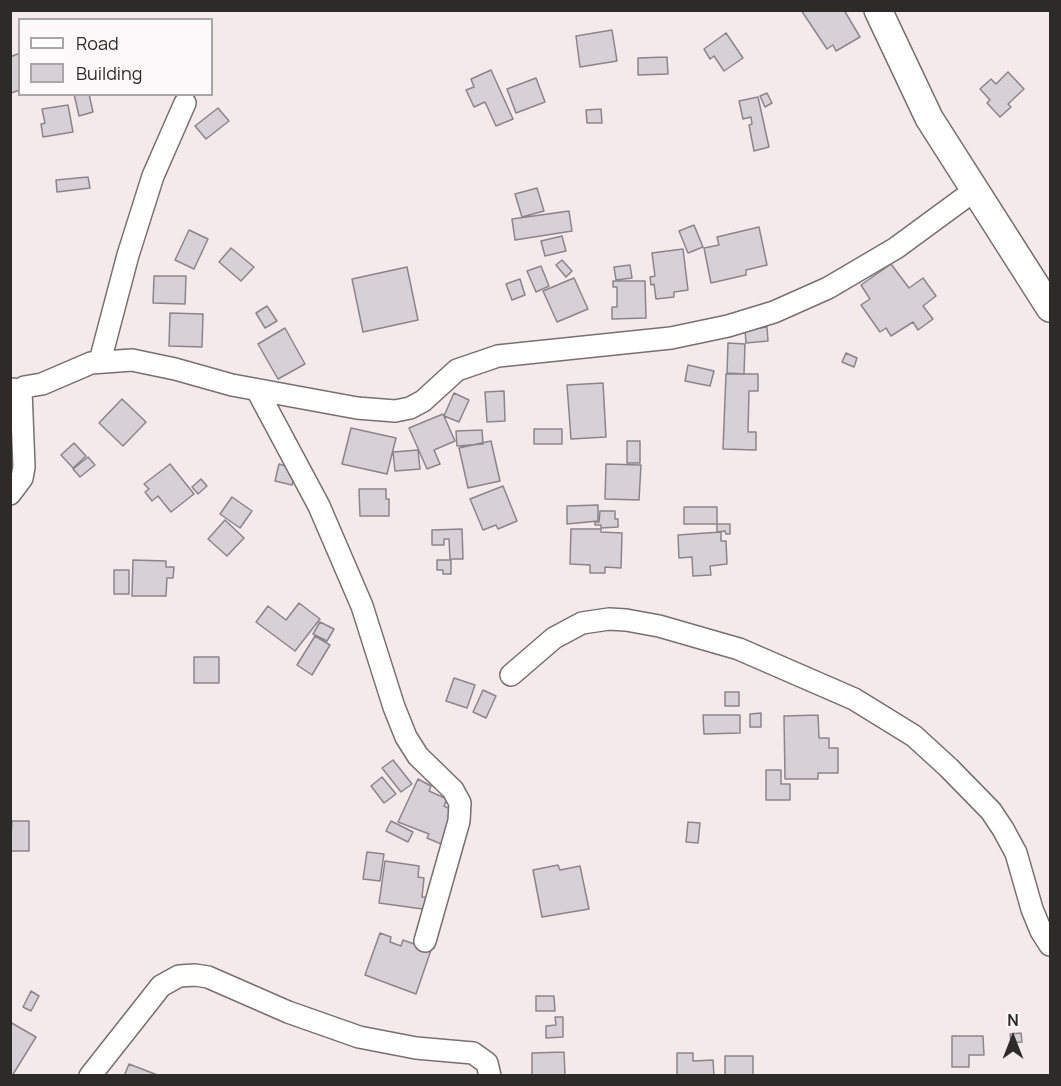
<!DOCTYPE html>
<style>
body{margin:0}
#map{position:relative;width:1061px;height:1086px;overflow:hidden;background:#f4eaec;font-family:Manrope,sans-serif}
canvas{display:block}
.frame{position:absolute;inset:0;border:12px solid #2d2a2a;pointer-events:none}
.legend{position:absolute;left:18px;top:18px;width:195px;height:78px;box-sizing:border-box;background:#fef9fa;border:2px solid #aaa6a7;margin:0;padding:8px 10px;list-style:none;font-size:18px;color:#2d2a2a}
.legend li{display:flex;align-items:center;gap:12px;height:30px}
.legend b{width:30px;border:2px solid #aaa6a7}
.north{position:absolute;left:983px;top:1008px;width:60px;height:60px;-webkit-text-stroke:4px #fef9fa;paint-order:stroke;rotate:0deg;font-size:16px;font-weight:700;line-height:24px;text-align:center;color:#2d2a2a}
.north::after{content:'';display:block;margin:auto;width:21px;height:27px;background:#2d2a2a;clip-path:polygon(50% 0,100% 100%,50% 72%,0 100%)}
</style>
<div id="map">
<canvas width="1061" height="1086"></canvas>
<div class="frame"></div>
<ul class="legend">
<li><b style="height:8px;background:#fff"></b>Road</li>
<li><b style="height:16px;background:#d7d0d5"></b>Building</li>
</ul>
<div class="north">N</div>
</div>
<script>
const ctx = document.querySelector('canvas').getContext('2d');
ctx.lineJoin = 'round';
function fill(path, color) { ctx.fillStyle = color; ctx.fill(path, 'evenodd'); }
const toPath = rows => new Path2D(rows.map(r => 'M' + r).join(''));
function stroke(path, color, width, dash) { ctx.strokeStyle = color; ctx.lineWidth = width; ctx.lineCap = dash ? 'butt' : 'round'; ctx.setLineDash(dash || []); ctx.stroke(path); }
const building = toPath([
 [801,10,844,10,860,37,836,51,833,45,827,49,801,10],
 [612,30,617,61,580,67,576,36,612,30],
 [726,33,743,58,724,71,714,56,710,59,704,49,726,33],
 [20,53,20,90,11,93,10,57,20,53],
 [667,57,668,74,638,75,638,58,667,57],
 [491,70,513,119,496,126,485,102,474,107,466,90,474,87,471,79,491,70],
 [1008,72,1024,89,1008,104,1011,107,1000,117,987,103,990,100,980,89,991,79,996,84,1008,72],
 [536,78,545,102,516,113,507,89,536,78],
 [767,93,772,103,765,107,760,96,767,93],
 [74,94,89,94,93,112,79,116,74,94],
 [758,97,769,147,754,151,749,125,752,124,751,117,743,119,739,101,758,97],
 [68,105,73,132,43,137,41,124,45,123,42,109,68,105],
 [218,108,229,121,206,139,195,126,218,108],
 [601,109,602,123,587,123,586,110,601,109],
 [88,177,90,188,57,192,56,180,88,177],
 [537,188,544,211,522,217,515,194,537,188],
 [569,211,572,231,515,240,512,219,569,211],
 [694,225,703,247,688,253,679,231,694,225],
 [759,227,767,265,746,270,746,275,711,283,704,248,719,245,717,237,759,227],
 [189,230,208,239,194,269,175,260,189,230],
 [562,236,566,251,545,256,541,241,562,236],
 [231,248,254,267,241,281,219,262,231,248],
 [683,249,688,290,674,292,674,297,656,299,654,284,651,285,650,277,655,276,652,253,683,249],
 [562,260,572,271,566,277,556,265,562,260],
 [891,264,909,288,923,278,936,296,923,306,933,319,918,330,913,322,891,336,886,328,880,332,861,305,870,299,861,285,891,264],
 [630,265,632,278,616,280,614,267,630,265],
 [541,266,549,286,536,292,527,271,541,266],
 [407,267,418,320,363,332,352,279,407,267],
 [154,276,186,276,185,304,153,303,154,276],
 [574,278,588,309,557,322,543,291,574,278],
 [520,279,525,295,512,300,506,284,520,279],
 [613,281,645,281,646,318,612,319,612,307,617,307,617,287,613,287,613,281],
 [267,306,277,321,265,328,256,313,267,306],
 [170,313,203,314,202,347,169,346,170,313],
 [767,327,768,341,746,343,745,330,767,327],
 [285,328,305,364,278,379,258,344,285,328],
 [728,343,745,344,744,374,727,373,728,343],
 [846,353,857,358,854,367,842,362,846,353],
 [688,365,714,371,710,386,685,381,688,365],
 [726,374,758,374,758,391,749,391,748,432,756,432,756,450,723,449,726,374],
 [603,383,606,437,571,439,567,385,603,383],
 [504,391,505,421,487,422,485,392,504,391],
 [454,393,469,400,459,422,444,416,454,393],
 [122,399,146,422,123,446,99,423,122,399],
 [443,414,455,441,434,450,440,464,427,469,409,428,443,414],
 [351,428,396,438,387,474,342,464,351,428],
 [534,429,562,429,562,444,534,444,534,429],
 [482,430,483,444,457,446,456,431,482,430],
 [491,441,500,481,468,488,459,448,491,441],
 [627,441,640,441,640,463,627,463,627,441],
 [74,443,86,456,73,468,61,455,74,443],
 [418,450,420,469,395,471,393,452,418,450],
 [88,457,95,465,80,477,73,469,88,457],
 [170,464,194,494,171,512,158,496,152,501,145,492,149,489,144,484,170,464],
 [279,464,296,469,292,485,275,481,279,464],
 [606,464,641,465,639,500,605,499,606,464],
 [201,479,207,486,198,494,192,487,201,479],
 [503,486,517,521,498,529,496,525,483,530,470,499,503,486],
 [359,489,386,489,386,499,389,499,389,516,360,516,359,489],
 [232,497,252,511,240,528,220,514,232,497],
 [598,505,598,521,567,524,567,506,598,505],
 [684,507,717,507,717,524,684,524,684,507],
 [600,511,615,511,615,519,618,519,618,527,601,528,601,525,595,525,595,522,599,522,600,511],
 [225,520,244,538,227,556,208,539,225,520],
 [717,524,730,524,730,534,726,534,725,531,717,532,717,524],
 [462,529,463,559,450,559,449,539,444,539,444,545,432,545,432,530,462,529],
 [571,529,601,529,601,532,622,533,621,568,605,567,605,573,590,573,590,565,570,564,571,529],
 [721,532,721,541,726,541,727,564,710,566,711,575,693,576,692,557,679,558,678,535,721,532],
 [133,560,166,561,166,567,174,567,173,578,167,578,166,596,132,596,133,560],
 [437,560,451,560,451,574,443,574,443,570,437,570,437,560],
 [114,570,129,570,129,594,114,594,114,570],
 [299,603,320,619,295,651,256,622,268,606,286,620,299,603],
 [320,622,334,629,327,641,313,634,320,622],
 [315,636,330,645,312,675,297,665,315,636],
 [194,657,219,657,219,683,194,683,194,657],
 [454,678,475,685,467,708,446,701,454,678],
 [483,690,496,696,486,718,473,712,483,690],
 [725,692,739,692,739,706,725,706,725,692],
 [761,713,761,727,750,727,750,714,761,713],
 [703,715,740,715,740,733,704,734,703,715],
 [818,715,819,738,829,738,829,748,838,748,838,773,818,773,818,779,785,779,784,716,818,715],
 [393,760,412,784,401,792,382,768,393,760],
 [766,770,781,770,781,784,790,784,790,800,766,800,766,770],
 [382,777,396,794,384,803,371,786,382,777],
 [418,779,431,786,429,791,447,799,444,806,456,812,441,844,427,838,429,834,398,822,418,779],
 [12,821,29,821,29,851,10,851,12,821],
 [391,821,413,832,408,842,386,831,391,821],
 [688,822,700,823,698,843,686,842,688,822],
 [367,852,384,854,380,881,363,879,367,852],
 [385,861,419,866,418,877,424,878,422,897,432,898,430,910,379,903,385,861],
 [558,865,560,870,580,866,589,909,542,917,533,870,558,865],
 [380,933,391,937,390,942,401,946,403,940,431,950,416,994,365,975,380,933],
 [31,991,39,996,31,1011,23,1007,31,991],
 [536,996,554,996,555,1011,536,1011,536,996],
 [555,1017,563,1017,563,1037,546,1038,546,1026,556,1025,555,1017],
 [10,1022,36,1037,12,1076,10,1076,10,1022],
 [1021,1033,1022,1042,1011,1043,1010,1034,1021,1033],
 [952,1036,983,1036,984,1055,969,1055,969,1067,952,1067,952,1036],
 [564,1052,565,1075,532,1076,532,1053,564,1052],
 [677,1053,693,1053,693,1061,713,1060,714,1076,677,1076,677,1053],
 [725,1056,753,1056,753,1076,725,1076,725,1056],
 [129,1064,160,1076,124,1076,129,1064]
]);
const minor = toPath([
 [100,361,128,255,153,176,185,103],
 [10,389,21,390,24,387,42,384,91,363,132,360,175,369,232,385,357,408,395,411,410,408,423,401,457,370,498,356,671,338,728,326,774,312,828,288,896,248,975,190],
 [257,390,319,506,362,606,394,707,406,737,418,756,453,790,460,803,459,821,425,941],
 [10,494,22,478,24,467,21,390],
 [511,675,554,638,582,623,609,619,626,620,659,626,739,649,854,699,914,736,949,768,991,811,1003,829,1016,853,1032,909,1041,931,1050,945],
 [90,1076,161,986,179,976,195,975,208,977,288,1012,359,1037,416,1048,473,1053,487,1063,490,1076]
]);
const tertiary = toPath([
 [878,10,929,118,1050,308]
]);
fill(building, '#d7d0d5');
stroke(building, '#8b8589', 1.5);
stroke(minor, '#776f70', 24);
stroke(tertiary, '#776f70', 30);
stroke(minor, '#fff', 21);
stroke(tertiary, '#fff', 27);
</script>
